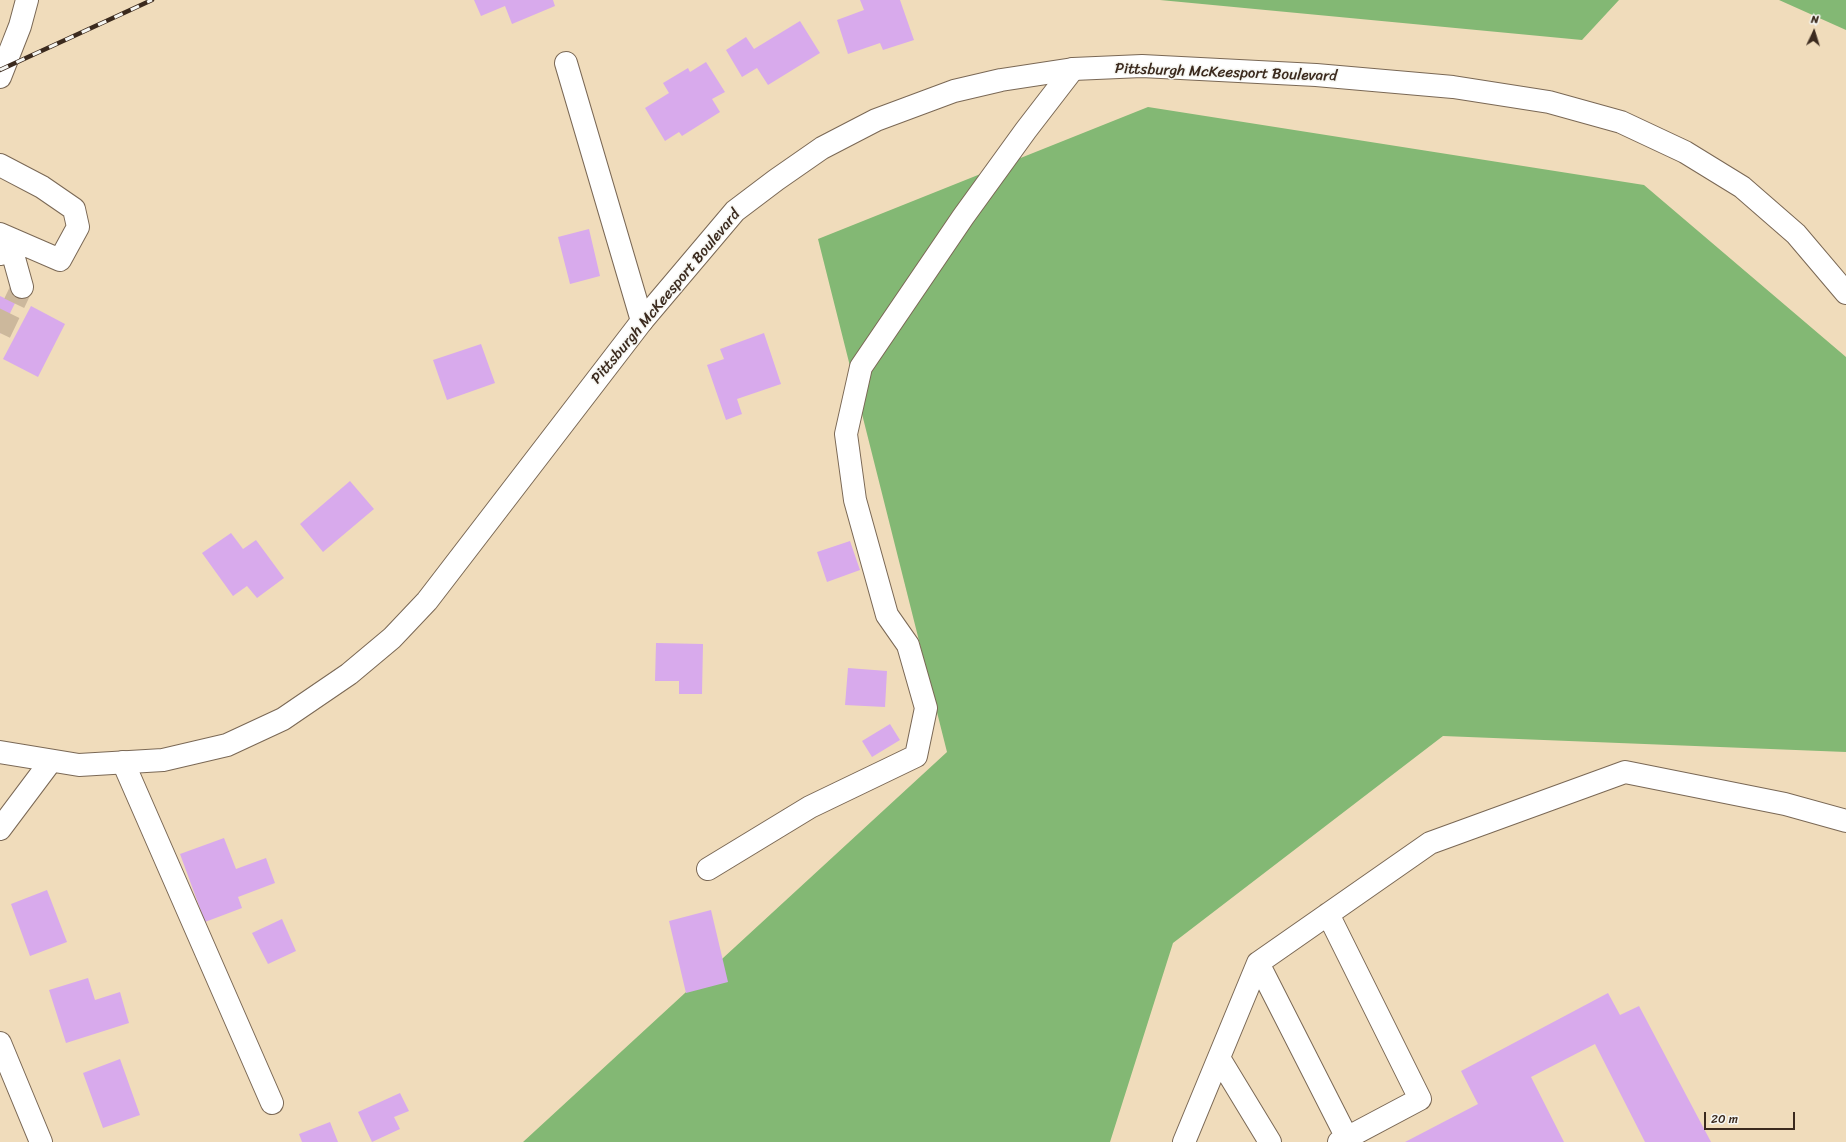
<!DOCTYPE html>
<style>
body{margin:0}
#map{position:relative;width:1846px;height:1142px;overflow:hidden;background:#f0dcbb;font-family:Sriracha,sans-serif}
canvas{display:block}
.north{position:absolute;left:1794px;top:12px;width:40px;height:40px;-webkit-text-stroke:3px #f6f6f2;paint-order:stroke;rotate:4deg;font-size:11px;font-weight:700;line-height:16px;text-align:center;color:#3b2a1e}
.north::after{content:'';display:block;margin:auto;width:14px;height:18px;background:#3b2a1e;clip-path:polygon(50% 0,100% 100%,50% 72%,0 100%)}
.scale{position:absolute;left:1704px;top:1112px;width:91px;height:18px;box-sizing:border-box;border:2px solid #3b2a1e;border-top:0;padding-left:5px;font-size:12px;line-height:14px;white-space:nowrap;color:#3b2a1e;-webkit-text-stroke:3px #f6f6f2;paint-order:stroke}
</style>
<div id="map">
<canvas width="1846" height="1142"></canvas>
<div class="north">N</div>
<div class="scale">20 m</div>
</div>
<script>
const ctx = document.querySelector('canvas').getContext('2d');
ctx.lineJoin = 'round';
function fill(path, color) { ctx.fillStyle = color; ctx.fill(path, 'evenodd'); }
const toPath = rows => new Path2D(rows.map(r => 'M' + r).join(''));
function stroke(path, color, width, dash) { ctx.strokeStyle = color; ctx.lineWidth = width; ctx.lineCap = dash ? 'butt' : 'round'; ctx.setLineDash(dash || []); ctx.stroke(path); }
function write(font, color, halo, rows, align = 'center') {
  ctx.font = font + ' Sriracha,sans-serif'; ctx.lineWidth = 3; ctx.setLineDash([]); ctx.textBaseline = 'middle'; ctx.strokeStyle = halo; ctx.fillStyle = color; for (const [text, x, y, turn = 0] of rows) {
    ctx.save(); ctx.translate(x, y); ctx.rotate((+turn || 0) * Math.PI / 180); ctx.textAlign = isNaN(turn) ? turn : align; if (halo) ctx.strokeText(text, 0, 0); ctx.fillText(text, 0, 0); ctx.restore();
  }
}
const forest = toPath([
 [1160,0,1619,0,1582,40],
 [1779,0,1846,0,1846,30],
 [1148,107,1644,185,1846,357,1846,752,1443,736,1173,943,1110,1142,523,1142,947,752,818,239]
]);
const building = toPath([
 [474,0,553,0,555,6,512,24,505,6,481,16],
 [860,0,900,0,914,40,883,50,880,43,848,54,837,20,864,10],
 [800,21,820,53,768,85,757,68,742,77,726,50,746,37,754,49],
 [706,62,725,92,712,99,720,112,682,136,679,132,665,141,645,108,669,93,663,83,688,68,690,72],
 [589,229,600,276,570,284,558,237],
 [0,296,15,303,0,334],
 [31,306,65,324,38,377,3,359],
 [764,333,781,384,737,399,742,414,726,420,707,365,724,359,720,349],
 [481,344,495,383,447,400,433,360],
 [350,481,374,509,323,552,300,524],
 [231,533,243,549,256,540,284,578,257,598,247,586,233,596,202,553],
 [850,541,860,570,827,582,817,552],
 [656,643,703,644,702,694,679,694,679,681,655,681],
 [848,668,887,671,885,707,845,705],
 [890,724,900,740,872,757,862,741],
 [224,838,236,869,266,858,275,883,238,897,242,908,205,922,180,854],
 [47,890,67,942,30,956,11,904],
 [711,910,728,982,686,993,669,921],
 [282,919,296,951,268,964,252,933],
 [88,978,95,1000,120,992,129,1023,66,1043,49,990],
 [1608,993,1620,1015,1639,1006,1711,1142,1645,1142,1595,1044,1531,1077,1564,1142,1405,1142,1478,1104,1461,1071],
 [120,1059,140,1115,103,1128,83,1073],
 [400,1093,409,1111,394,1117,400,1129,372,1142,358,1112],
 [330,1122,338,1142,302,1142,299,1134]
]);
const minorTunnel = toPath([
 [0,333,22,287]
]);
const minor = toPath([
 [566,63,642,321],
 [0,165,42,187,74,209,78,227,60,260,0,234],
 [0,254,12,251,22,287],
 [123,762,272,1103],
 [0,829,51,761],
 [708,869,810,807,916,756,926,708,908,645,887,615,855,500,846,434,861,367,963,217,1026,130,1073,69],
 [1328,914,1420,1099,1339,1142],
 [1258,963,1347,1138],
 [0,1043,41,1142],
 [1219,1058,1270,1142],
 [1184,1142,1258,963,1430,843,1625,772,1785,804,1846,821]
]);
const major = toPath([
 [0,77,20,26,27,0],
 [0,752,79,765,163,760,227,745,283,719,349,674,392,638,427,601,642,321,735,211,776,180,822,148,876,120,954,91,1001,80,1073,69,1142,66,1316,75,1453,87,1549,102,1621,122,1685,152,1742,187,1796,234,1846,293]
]);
const rail = toPath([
 [0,70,152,0]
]);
const streetNames = [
 ["Pittsburgh McKeesport Boulevard",1226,73,2],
 ["Pittsburgh McKeesport Boulevard",666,297,-50]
];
fill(forest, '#83b874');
fill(building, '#d8aaec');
stroke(minorTunnel, '#ccb89c', 22, [22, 11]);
stroke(minor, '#7a6855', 24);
stroke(major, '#7a6855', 24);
stroke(minor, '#fff', 22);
stroke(major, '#fff', 22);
stroke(rail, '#3b2a1e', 4.5);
stroke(rail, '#f6f6f2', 3, [9]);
write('15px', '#3b2a1e', '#f6f6f2', streetNames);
</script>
